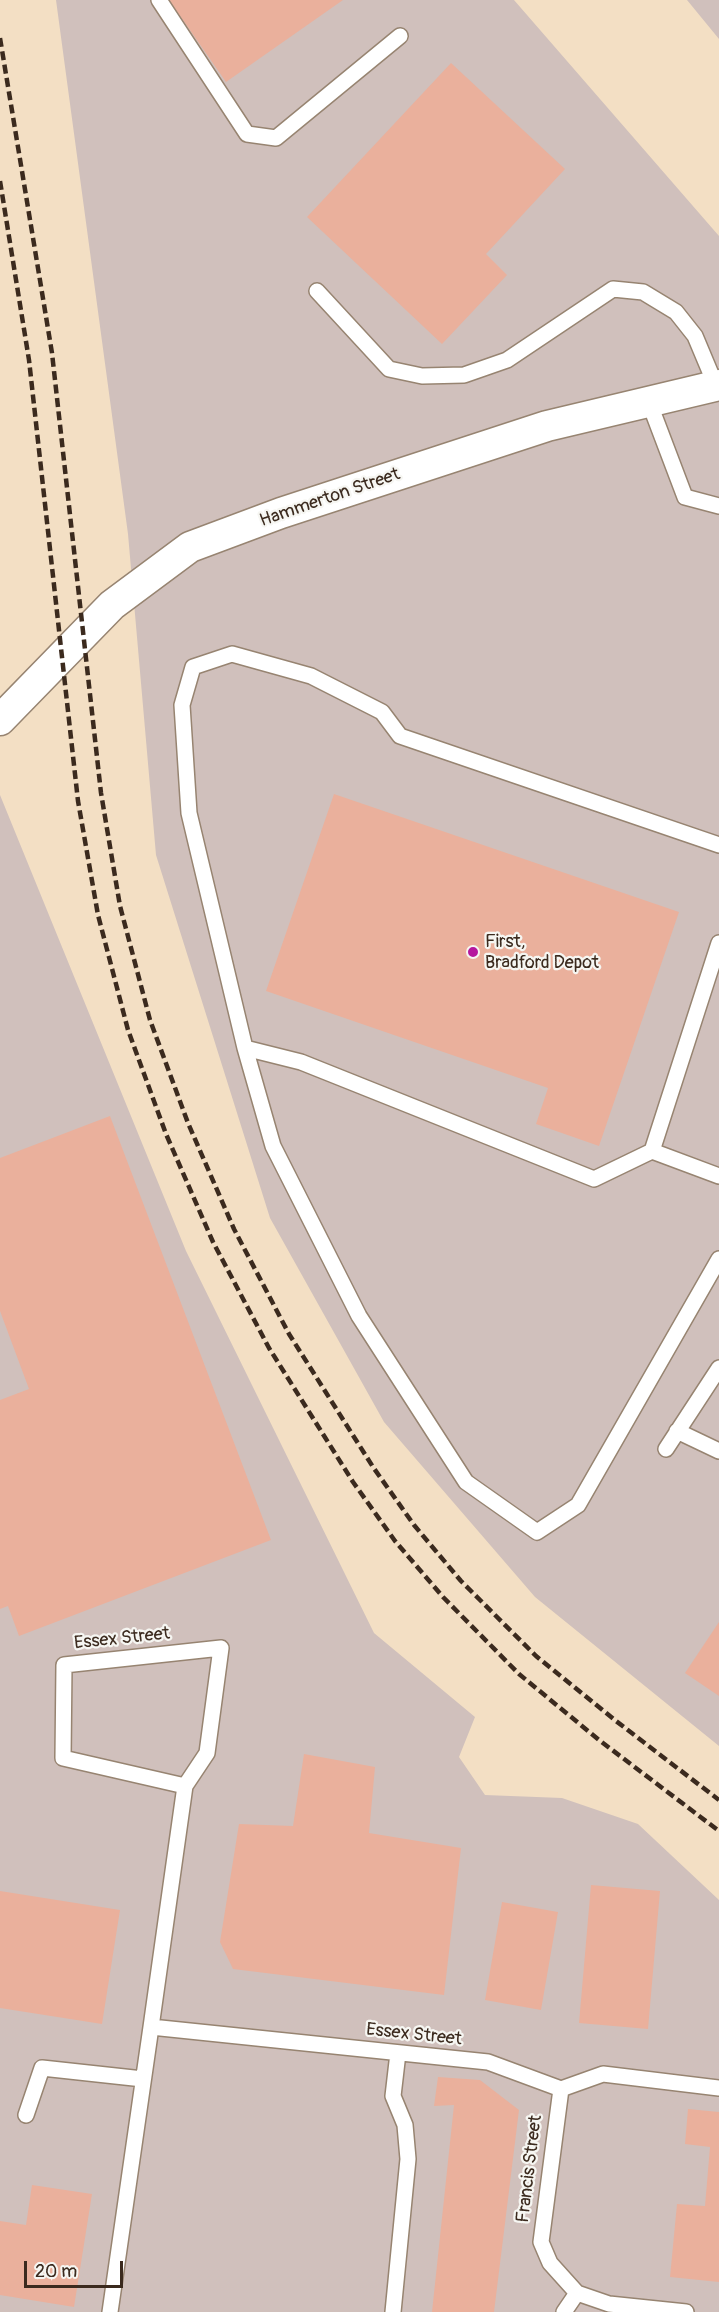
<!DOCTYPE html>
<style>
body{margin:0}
#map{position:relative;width:719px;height:2312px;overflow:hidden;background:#f3dfc4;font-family:Pangolin,sans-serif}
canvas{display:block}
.scale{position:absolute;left:24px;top:2261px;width:99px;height:27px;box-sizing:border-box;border:3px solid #3b2a1e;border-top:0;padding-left:8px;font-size:18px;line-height:21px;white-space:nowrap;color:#3b2a1e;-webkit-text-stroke:4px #f6f6f2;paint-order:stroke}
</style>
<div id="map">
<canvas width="719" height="2312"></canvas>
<div class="scale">20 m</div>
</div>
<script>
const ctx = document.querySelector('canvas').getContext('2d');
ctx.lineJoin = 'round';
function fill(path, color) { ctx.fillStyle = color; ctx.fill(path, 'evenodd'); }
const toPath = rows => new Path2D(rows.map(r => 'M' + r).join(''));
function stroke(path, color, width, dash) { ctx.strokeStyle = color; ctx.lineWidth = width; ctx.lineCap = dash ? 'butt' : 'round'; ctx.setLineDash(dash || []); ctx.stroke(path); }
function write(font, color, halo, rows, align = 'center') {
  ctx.font = font + ' Pangolin,sans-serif'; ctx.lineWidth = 4.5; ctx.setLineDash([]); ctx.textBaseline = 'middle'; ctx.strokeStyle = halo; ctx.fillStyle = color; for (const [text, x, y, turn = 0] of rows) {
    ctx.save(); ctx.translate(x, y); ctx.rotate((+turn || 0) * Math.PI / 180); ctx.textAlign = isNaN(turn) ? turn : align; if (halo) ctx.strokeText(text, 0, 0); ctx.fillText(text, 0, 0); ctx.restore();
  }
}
const industrial = toPath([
 [56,0,514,0,719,236,719,1746,535,1597,384,1422,270,1218,156,855,128,534],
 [687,0,719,0,719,39],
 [0,795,186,1251,374,1633,475,1717,459,1757,485,1795,562,1798,638,1824,719,1900,719,2312,0,2312]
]);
const building = toPath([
 [169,0,343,0,226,82],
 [451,63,565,169,486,254,507,275,442,344,307,217],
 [334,794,679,912,599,1146,536,1124,548,1088,266,991],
 [110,1116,271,1540,19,1636,8,1606,0,1609,0,1400,29,1389,0,1311,0,1158],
 [719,1622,719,1696,685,1673],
 [304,1754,375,1767,369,1833,461,1848,444,1995,233,1969,220,1942,239,1824,293,1826],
 [591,1885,660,1891,648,2029,579,2023],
 [0,1891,120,1910,102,2024,0,2008],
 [502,1902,558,1912,541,2010,485,2000],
 [438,2077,480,2080,519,2110,494,2312,432,2312,454,2105,434,2106],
 [688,2109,719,2112,719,2282,670,2277,677,2204,705,2206,710,2147,685,2144],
 [32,2185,92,2194,74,2307,0,2295,0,2221,26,2225]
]);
const service = toPath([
 [159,0,247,134,276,138,400,36],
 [317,291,389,369,422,376,464,375,507,360,613,289,643,292,676,312,695,336,716,386],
 [649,402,685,497,719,506],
 [719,845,400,736,382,712,311,676,232,654,193,667,182,705,189,813,245,1048,301,1062,594,1179,652,1151,719,1176],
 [245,1048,273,1146,359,1316,466,1482,537,1532,578,1505,719,1259],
 [652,1151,719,943],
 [677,1431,719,1451],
 [666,1449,719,1368],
 [151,2027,185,1786,207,1753,221,1648,64,1665,63,1758,185,1786],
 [561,2089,541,2242,550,2263,577,2293,609,2304,686,2312],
 [561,2089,603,2074,719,2088],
 [26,2115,42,2068,143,2079],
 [110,2312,151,2027,488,2062,561,2089],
 [393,2312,408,2159,405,2125,393,2096,398,2053],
 [564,2312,577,2293]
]);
const minor = toPath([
 [0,720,112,605,190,547,281,513,547,426,719,385]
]);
const rail = toPath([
 [0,38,52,353,101,793,120,906,150,1020,188,1123,234,1229,289,1334,373,1467,414,1525,461,1581,536,1656,616,1721,719,1800],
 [0,181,29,360,78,801,98,915,128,1030,166,1134,213,1242,269,1348,353,1482,395,1541,443,1597,519,1674,599,1740,719,1831]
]);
const markers = [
 [473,952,6,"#b5179e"]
];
const streetNames = [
 ["Hammerton Street",330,498,-19],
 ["Essex Street",122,1639,-6],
 ["Essex Street",414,2035,6],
 ["Francis Street",530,2169,-83]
];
const poiNames = [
 ["First,",485,942],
 ["Bradford Depot",485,963]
];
fill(industrial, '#d0c0bc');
fill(building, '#eab09c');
stroke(service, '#978471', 18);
stroke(minor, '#978471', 33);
stroke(service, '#fff', 15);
stroke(minor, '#fff', 30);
stroke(rail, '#3b2a1e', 4.5, [9, 4.5]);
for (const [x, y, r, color] of markers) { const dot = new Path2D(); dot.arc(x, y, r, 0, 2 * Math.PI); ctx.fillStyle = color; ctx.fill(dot); stroke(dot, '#f6f6f2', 2); }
write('18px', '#3b2a1e', '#f6f6f2', streetNames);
write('18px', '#3b2a1e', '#f6f6f2', poiNames, 'left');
</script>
